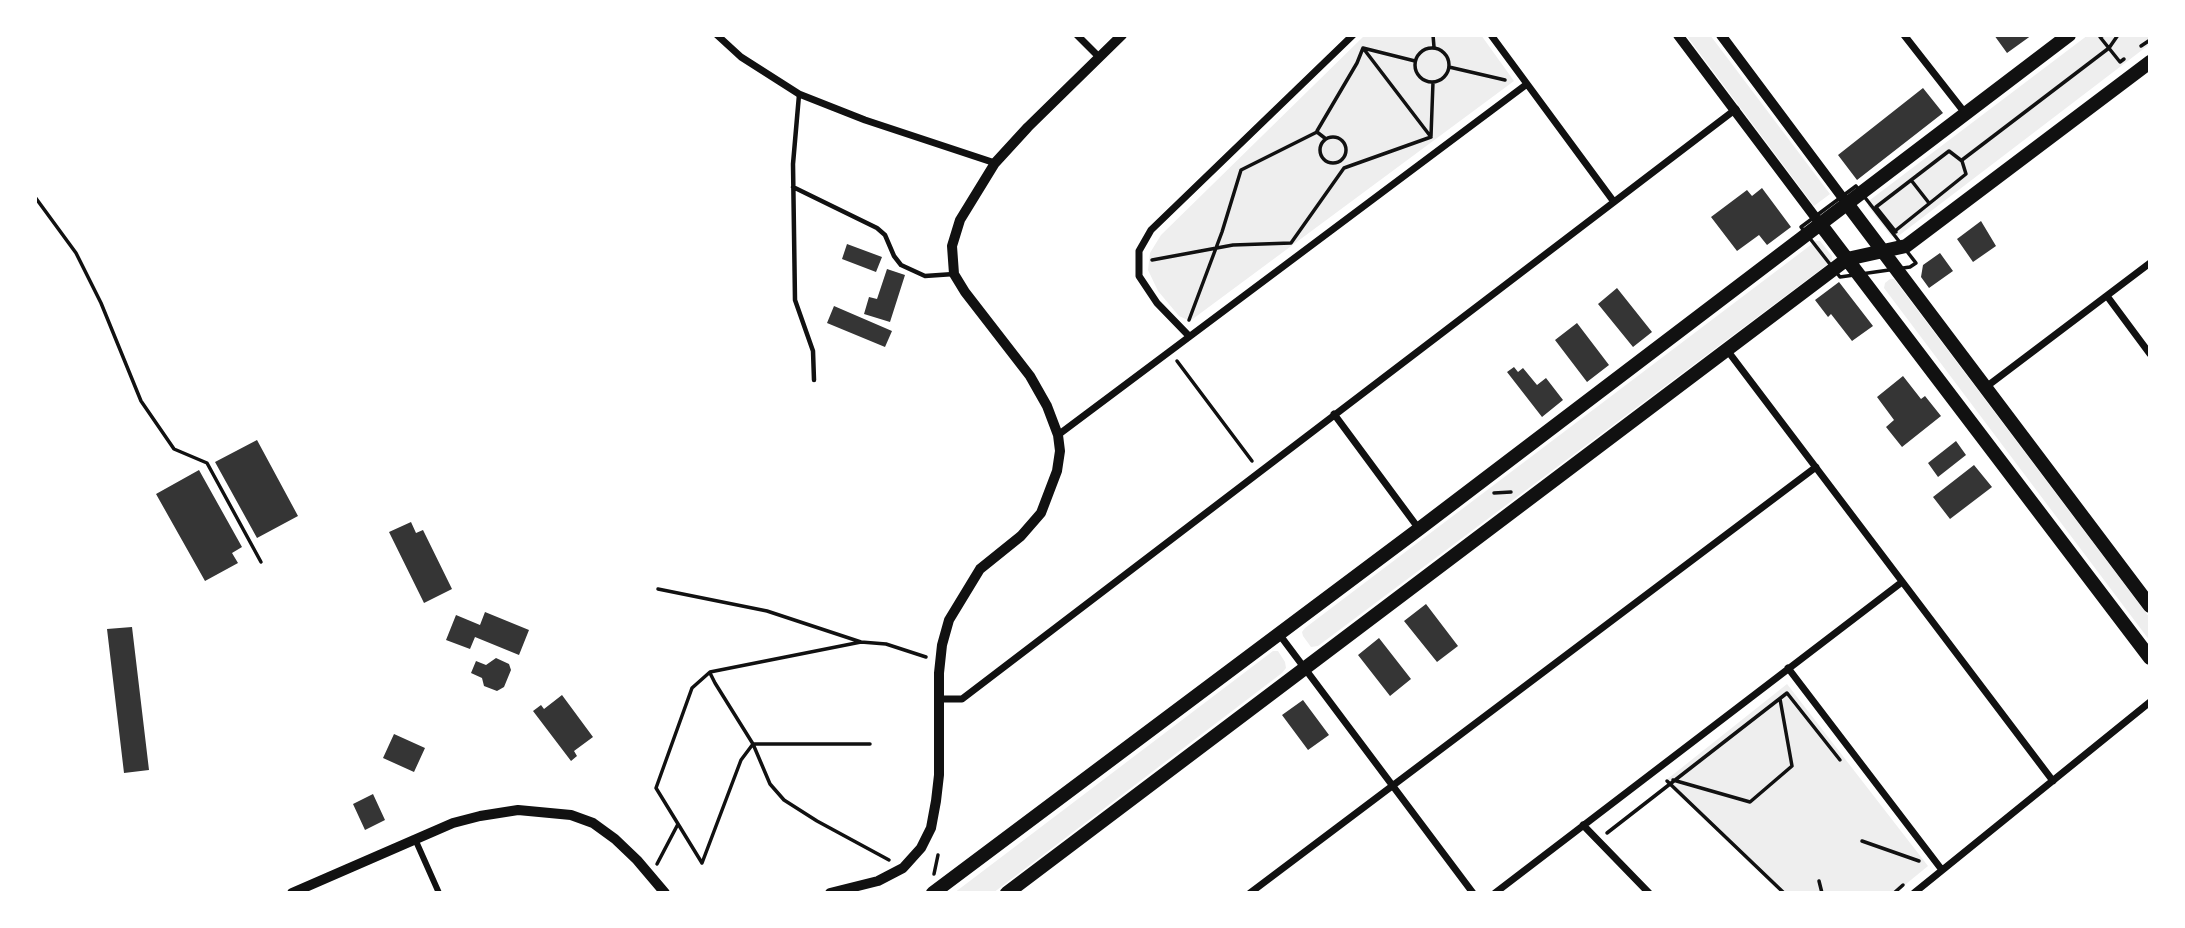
<!DOCTYPE html>
<style>
body{margin:0}
#map{position:relative;width:2185px;height:928px;overflow:hidden;background:#fff;font-family:"DM Sans",sans-serif}
canvas{display:block}
.frame{position:absolute;inset:0;border:37px solid #fff;pointer-events:none}
</style>
<div id="map">
<canvas width="2185" height="928"></canvas>
<div class="frame"></div>
</div>
<script>
const ctx = document.querySelector('canvas').getContext('2d');
ctx.lineJoin = 'round';
function fill(path, color) { ctx.fillStyle = color; ctx.fill(path, 'evenodd'); }
const toPath = rows => new Path2D(rows.map(r => 'M' + r).join(''));
function stroke(path, color, width, dash) { ctx.strokeStyle = color; ctx.lineWidth = width; ctx.lineCap = dash ? 'butt' : 'round'; ctx.setLineDash(dash || []); ctx.stroke(path); }
const green = toPath([
 [1365,35,1481,35,1514,81,1190,321,1179,316,1158,291,1148,270,1150,253,1161,235],
 [1686,35,1710,35,1830,194,1814,206],
 [2088,35,2150,35,2150,44,1897,237,1891,236,1868,206,1870,200],
 [1816,241,1820,241,1832,256,1832,261,1318,646,1311,647,1303,636,1302,632,1305,628],
 [1890,279,1894,279,2150,618,2150,641,1884,288,1885,283],
 [1273,651,1278,651,1285,662,1286,668,1282,673,993,893,954,893],
 [1787,684,1928,866,1895,893,1783,893,1665,781]
]);
const building = toPath([
 [1994,35,2032,35,2007,53],
 [1923,88,1943,113,1857,180,1838,155],
 [1762,188,1791,227,1767,245,1759,235,1737,251,1711,217,1747,190,1752,196],
 [1981,221,1996,246,1973,262,1957,239],
 [847,244,882,257,876,272,842,259],
 [1940,253,1953,271,1929,288,1921,277,1923,265],
 [887,269,905,275,890,322,864,314,869,297,877,299],
 [1839,282,1873,326,1852,341,1831,314,1828,317,1815,300],
 [1617,288,1652,332,1633,347,1598,304],
 [834,306,892,331,885,347,827,323],
 [1577,323,1609,365,1587,382,1555,340],
 [1514,367,1518,372,1523,368,1537,385,1546,378,1563,400,1542,417,1507,372],
 [1903,376,1921,399,1925,396,1941,416,1902,447,1886,427,1894,420,1877,397],
 [257,440,298,516,257,538,215,462],
 [1956,441,1966,455,1938,477,1928,463],
 [1974,465,1992,487,1950,519,1933,497],
 [199,470,242,547,232,553,238,563,205,581,156,494],
 [411,522,416,533,423,530,452,589,424,603,389,532],
 [1426,604,1458,646,1437,662,1404,621],
 [485,612,529,630,519,655,475,637,470,649,446,640,456,615,480,625],
 [132,627,149,770,124,773,107,629],
 [1379,638,1411,679,1390,696,1358,655],
 [496,658,509,664,511,670,504,687,497,691,484,686,482,678,471,673,476,661,486,665],
 [562,695,593,737,574,751,577,756,571,761,533,711,541,705,544,709],
 [1303,700,1329,735,1308,750,1282,715],
 [394,734,425,748,414,772,383,758],
 [373,794,385,820,365,830,353,804]
]);
const path = toPath([
 [1433,35,1434,47],
 [2104,35,2100,37,2120,62,2124,59],
 [2141,46,2150,40],
 '1415 65a17 17 0 1 1 34 0a17 17 0 1 1-34 0Z',
 [1363,48,1431,137],
 [1363,48,1415,61],
 [1449,67,1505,80],
 [1317,131,1357,63,1363,48],
 [1431,136,1433,82],
 '1320 150a13 13 0 1 1 26 0a13 13 0 1 1-26 0Z',
 [1962,160,2109,48,2118,35],
 [1911,180,1929,203],
 [1856,186,1916,263,1910,267,1840,277,1801,227,1856,186],
 [35,197,76,253,101,303,141,401,174,449,207,463,261,562],
 [1876,207,1949,151,1962,161,1966,174,1895,231],
 [1876,207,1896,232],
 [1152,260,1233,245,1291,243,1344,168,1431,137],
 [1189,320,1222,232,1241,170,1317,132,1326,139],
 [1177,361,1252,461],
 [1494,493,1511,492],
 [658,589,767,611,861,642,886,644,926,657],
 [710,673,715,683,753,744,770,784,784,800,817,821,889,860],
 [1673,780,1750,802,1792,766,1780,699],
 [1667,781,1784,893],
 [1607,833,1787,693,1840,760],
 [1862,841,1919,861],
 [702,863,656,788,692,688,710,672,861,642],
 [702,863,741,760,753,744,870,744],
 [657,864,678,824],
 [934,874,938,855],
 [1819,881,1822,893],
 [1894,893,1903,885]
]);
const service = toPath([
 [799,95,793,164,795,300,813,351,814,380],
 [793,187,877,228,885,235,894,256,901,265,925,276,954,274]
]);
const pedestrian = toPath([
 [415,839,439,893]
]);
const minor = toPath([
 [717,35,741,57,799,94,865,120,995,163],
 [1077,35,1099,57],
 [1491,35,1614,202],
 [1904,35,1965,113],
 [2107,296,2150,354],
 [1189,336,1157,303,1139,276,1139,251,1151,230,1353,35],
 [1727,350,2053,781],
 [1986,387,2150,263],
 [1334,414,1419,529],
 [1058,435,1527,84],
 [1279,634,1473,893],
 [1788,668,1942,870],
 [939,699,962,699,1736,109],
 [1583,825,1649,893],
 [1250,893,1816,467],
 [1495,893,1902,582],
 [1914,893,2150,702]
]);
const tertiary = toPath([
 [1678,35,1821,225],
 [1721,35,1848,205],
 [292,893,453,823,480,816,518,810,571,815,593,823,615,839,637,860,665,893],
 [830,893,878,881,903,868,921,848,931,828,936,801,939,775,939,673,942,645,949,620,980,569,1021,536,1041,513,1057,471,1060,451,1058,435,1047,406,1030,376,965,292,954,274,952,246,960,220,995,163,1028,127,1122,35]
]);
const primary = toPath([
 [1848,205,2150,606],
 [1821,225,2150,658],
 [933,893,1419,529,2069,35],
 [1007,893,1847,259,1906,246,2150,62]
]);
fill(green, '#eee');
fill(building, '#353535');
stroke(path, '#111', 3.5);
stroke(service, '#111', 4.5);
stroke(pedestrian, '#111', 6);
stroke(minor, '#111', 7);
stroke(tertiary, '#111', 10);
stroke(primary, '#111', 14);
</script>
